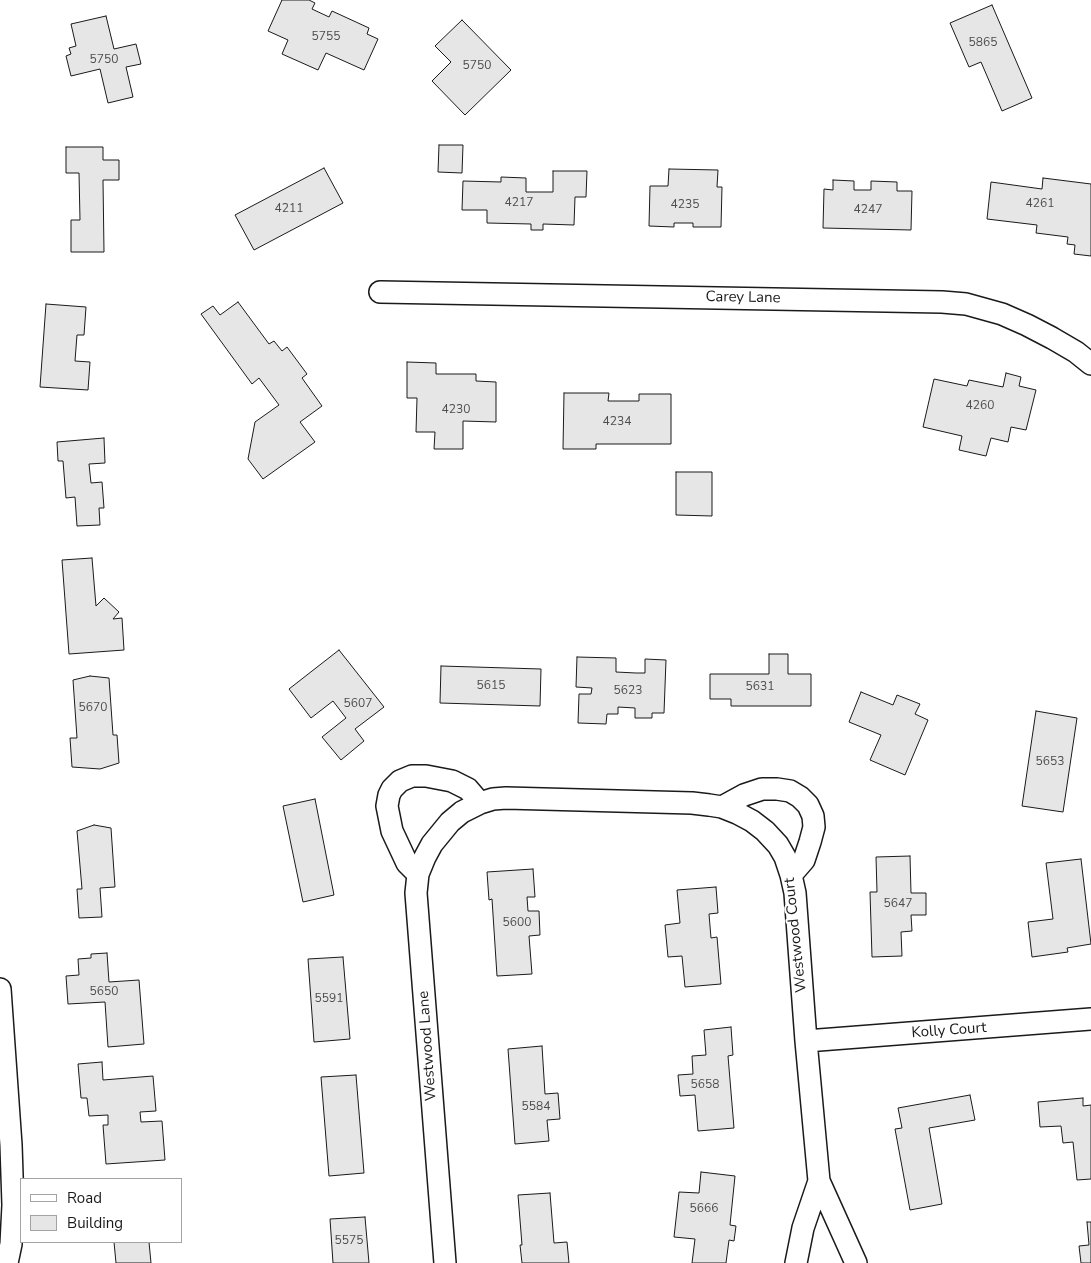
<!DOCTYPE html>
<style>
body{margin:0}
#map{position:relative;width:1091px;height:1263px;overflow:hidden;background:#fff;font-family:"Nunito Sans",sans-serif}
canvas{display:block}
.legend{position:absolute;left:20px;top:1178px;width:162px;height:65px;box-sizing:border-box;background:#fff;border:1px solid #a3a3a3;margin:0;padding:6px 9px;list-style:none;font-size:15px;color:#1a1a1a}
.legend li{display:flex;align-items:center;gap:10px;height:25px}
.legend b{width:25px;border:1px solid #a3a3a3}
</style>
<div id="map">
<canvas width="1091" height="1263"></canvas>
<ul class="legend">
<li><b style="height:6px;background:#fff"></b>Road</li>
<li><b style="height:14px;background:#e6e6e6"></b>Building</li>
</ul>
</div>
<script>
const ctx = document.querySelector('canvas').getContext('2d');
ctx.lineJoin = 'round';
function fill(path, color) { ctx.fillStyle = color; ctx.fill(path, 'evenodd'); }
const toPath = rows => new Path2D(rows.map(r => 'M' + r).join(''));
function stroke(path, color, width, dash) { ctx.strokeStyle = color; ctx.lineWidth = width; ctx.lineCap = dash ? 'butt' : 'round'; ctx.setLineDash(dash || []); ctx.stroke(path); }
function write(font, color, halo, rows, align = 'center') {
  ctx.font = font + ' "Nunito Sans",sans-serif'; ctx.lineWidth = 4; ctx.setLineDash([]); ctx.textBaseline = 'middle'; ctx.strokeStyle = halo; ctx.fillStyle = color; for (const [text, x, y, turn = 0] of rows) {
    ctx.save(); ctx.translate(x, y); ctx.rotate((+turn || 0) * Math.PI / 180); ctx.textAlign = isNaN(turn) ? turn : align; if (halo) ctx.strokeText(text, 0, 0); ctx.fillText(text, 0, 0); ctx.restore();
  }
}
const building = toPath([
 [282,0,309,0,315,3,312,9,329,17,332,11,369,28,367,34,378,39,364,70,326,53,318,70,282,54,288,40,268,31,282,0],
 [992,5,1032,98,1002,111,981,62,969,67,950,23,992,5],
 [106,16,114,49,136,44,141,64,126,67,133,97,108,103,100,69,71,76,66,56,71,54,69,48,76,46,71,24,106,16],
 [462,20,511,70,465,115,432,81,451,62,435,46,462,20],
 [439,145,463,145,462,173,438,172,439,145],
 [66,147,103,147,103,160,119,160,119,180,103,180,104,252,71,252,71,220,80,220,79,173,66,173,66,147],
 [324,168,343,203,254,250,235,215,324,168],
 [669,169,718,170,717,187,722,187,721,227,693,227,693,223,674,223,674,227,649,226,650,186,668,186,669,169],
 [553,171,587,171,586,197,575,197,574,225,543,224,543,230,531,230,531,224,487,223,487,210,462,210,463,181,501,182,501,177,526,178,526,192,553,192,553,171],
 [1043,178,1091,184,1091,256,1074,254,1075,245,1067,244,1068,237,1036,233,1037,225,987,219,991,182,1042,189,1043,178],
 [833,180,854,181,854,190,871,190,871,181,897,182,897,191,912,191,911,230,823,228,824,189,833,190,833,180],
 [238,302,269,344,274,341,282,351,287,347,307,374,302,378,322,406,300,422,315,442,263,479,248,459,255,422,279,405,259,378,252,384,201,314,213,306,220,315,238,302],
 [46,304,86,307,84,335,77,335,75,361,90,362,88,390,40,387,46,304],
 [407,362,436,363,436,374,476,374,476,381,496,382,496,422,463,421,463,449,434,449,435,432,416,432,417,398,407,398,407,362],
 [1006,373,1021,377,1019,386,1036,390,1026,430,1011,427,1008,442,991,438,986,456,959,450,962,436,923,427,934,379,967,386,969,380,1003,387,1006,373],
 [564,393,609,393,608,401,639,401,639,394,671,394,671,444,596,444,596,449,563,449,564,393],
 [104,438,105,463,89,464,91,483,102,482,104,508,99,508,100,525,77,526,75,497,66,498,63,461,58,461,57,442,104,438],
 [676,472,712,472,712,516,676,515,676,472],
 [92,558,96,606,104,598,119,612,113,619,122,618,124,650,69,654,62,560,92,558],
 [339,650,384,707,355,729,364,741,341,760,322,737,346,718,333,701,311,718,289,689,339,650],
 [769,654,788,654,788,674,811,674,811,706,731,706,731,699,710,699,710,674,769,674,769,654],
 [577,657,616,658,616,672,636,673,645,673,645,659,666,660,664,713,652,713,652,718,635,718,635,708,618,707,618,714,607,714,606,724,578,723,579,694,591,694,592,688,576,687,577,657],
 [441,666,541,669,540,706,440,703,441,666],
 [90,676,109,678,113,735,117,735,119,763,100,769,72,767,70,738,77,738,73,680,90,676],
 [861,692,893,705,897,695,920,704,915,714,928,720,905,775,870,760,881,735,849,722,861,692],
 [1036,711,1077,718,1063,812,1022,806,1036,711],
 [315,799,334,895,303,902,283,806,315,799],
 [94,825,111,828,115,887,100,888,102,917,79,918,77,889,82,889,77,831,94,825],
 [910,856,911,893,926,893,926,915,911,915,912,931,901,932,902,956,872,957,870,892,877,892,876,857,910,856],
 [1081,859,1091,944,1067,948,1068,952,1032,957,1028,922,1053,919,1046,863,1081,859],
 [533,869,535,897,527,897,528,911,539,911,540,935,529,936,532,974,497,976,492,899,489,900,487,872,533,869],
 [716,887,718,913,709,914,711,938,717,937,721,984,685,987,682,956,668,957,665,925,680,923,677,890,716,887],
 [107,953,109,982,139,980,144,1044,108,1047,105,1002,68,1004,66,976,79,975,78,959,91,958,91,954,107,953],
 [343,957,350,1039,314,1042,308,959,343,957],
 [731,1027,733,1055,728,1056,734,1128,698,1131,695,1095,680,1096,678,1075,693,1074,692,1056,706,1055,704,1030,731,1027],
 [542,1046,545,1094,558,1093,560,1119,547,1120,549,1141,515,1144,508,1049,542,1046],
 [102,1062,103,1080,153,1076,156,1111,140,1112,141,1122,162,1121,165,1160,106,1164,103,1125,108,1125,108,1115,89,1116,87,1098,81,1098,78,1064,102,1062],
 [356,1075,364,1173,329,1176,321,1077,356,1075],
 [970,1095,975,1120,929,1128,942,1204,910,1210,895,1129,902,1128,898,1108,970,1095],
 [1083,1098,1083,1106,1091,1105,1091,1179,1077,1180,1073,1142,1063,1143,1061,1126,1040,1127,1038,1102,1083,1098],
 [701,1172,735,1176,730,1225,736,1226,734,1241,729,1240,726,1263,692,1263,695,1239,674,1237,679,1192,699,1193,701,1172],
 [550,1193,554,1243,567,1242,569,1263,522,1263,520,1245,522,1245,518,1195,550,1193],
 [365,1217,369,1263,333,1263,330,1219,365,1217],
 [1087,1222,1091,1222,1091,1263,1081,1263,1079,1246,1089,1245,1087,1222],
 [114,1242,149,1242,151,1263,116,1263,114,1242]
]);
const street = toPath([
 [380,292,942,302,966,304,1002,314,1027,325,1052,338,1076,352,1091,364],
 [722,807,744,795,762,789,777,789,790,791,800,797,808,805,813,816,814,827,810,842,804,860,791,875],
 [418,874,407,863,392,831,387,806,389,795,392,789,400,781,412,776,426,776,452,781,468,789,480,803],
 [0,989,11,1145,13,1205,11,1244,7,1263],
 [806,1041,1091,1019],
 [445,1263,416,893,418,874,425,857,432,844,450,822,462,812,480,803,493,799,506,798,692,803,709,805,722,807,737,813,752,821,765,831,778,845,785,857,791,875,795,893,806,1041,819,1181,856,1263],
 [796,1263,803,1228,819,1181]
]);
const numberNames = [
 ["5755",326,37],
 ["5865",983,43],
 ["5750",104,60],
 ["5750",477,66],
 ["4217",519,203],
 ["4261",1040,204],
 ["4235",685,205],
 ["4211",289,209],
 ["4247",868,210],
 ["4260",980,406],
 ["4230",456,410],
 ["4234",617,422],
 ["5615",491,686],
 ["5631",760,687],
 ["5623",628,691],
 ["5607",358,704],
 ["5670",93,708],
 ["5653",1050,762],
 ["5647",898,904],
 ["5600",517,923],
 ["5650",104,992],
 ["5591",329,999],
 ["5658",705,1085],
 ["5584",536,1107],
 ["5666",704,1209],
 ["5575",349,1241]
];
const streetNames = [
 ["Carey Lane",743,298,1],
 ["Westwood Court",796,935,-96],
 ["Kolly Court",949,1031,-4],
 ["Westwood Lane",428,1046,-94]
];
fill(building, '#e6e6e6');
stroke(building, '#1a1a1a', 1);
stroke(street, '#1a1a1a', 24);
stroke(street, '#fff', 21);
write('12px', '#4d4d4d', null, numberNames);
write('15px', '#1a1a1a', '#fff', streetNames);
</script>
